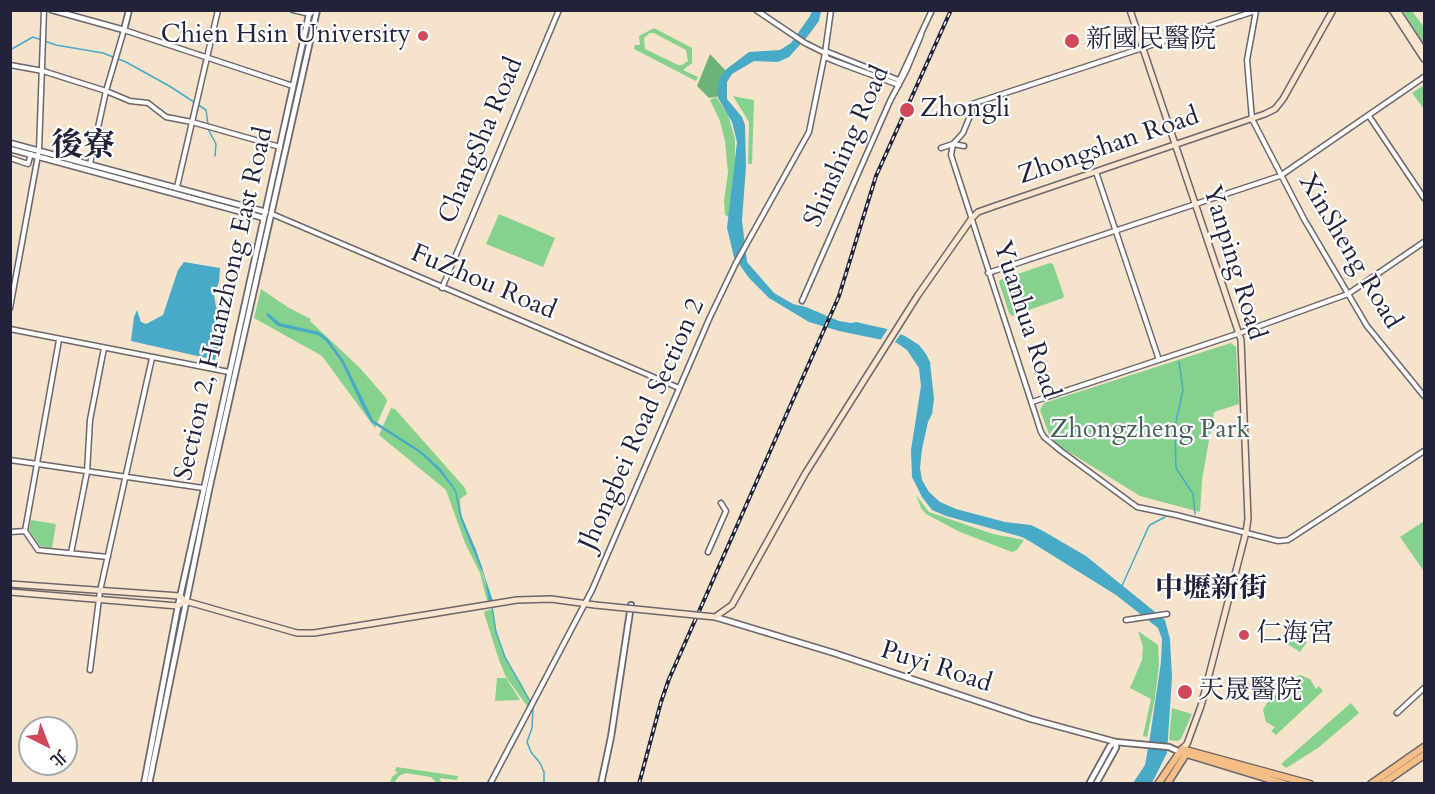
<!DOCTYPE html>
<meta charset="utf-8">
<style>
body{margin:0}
#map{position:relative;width:1435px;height:794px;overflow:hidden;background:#f6e3cb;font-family:Cardo,"Noto Serif TC",serif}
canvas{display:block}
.frame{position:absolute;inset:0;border:12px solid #22223b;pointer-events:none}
.north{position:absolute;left:18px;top:716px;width:60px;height:60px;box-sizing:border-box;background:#fff;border:2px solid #a7a7b1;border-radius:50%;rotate:138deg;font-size:16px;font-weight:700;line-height:24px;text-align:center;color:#22223b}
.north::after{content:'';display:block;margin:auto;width:21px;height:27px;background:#d1495b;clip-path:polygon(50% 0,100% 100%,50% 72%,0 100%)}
</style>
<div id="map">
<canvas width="1435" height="794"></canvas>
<div class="frame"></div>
<div class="north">北</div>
</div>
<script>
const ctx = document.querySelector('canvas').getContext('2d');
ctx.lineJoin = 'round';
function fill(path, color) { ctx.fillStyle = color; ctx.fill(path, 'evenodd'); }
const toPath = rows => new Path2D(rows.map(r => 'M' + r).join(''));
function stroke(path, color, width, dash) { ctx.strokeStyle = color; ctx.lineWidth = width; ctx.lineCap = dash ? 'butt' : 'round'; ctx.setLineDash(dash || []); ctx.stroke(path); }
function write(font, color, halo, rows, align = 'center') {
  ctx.font = font + ' Cardo,"Noto Serif TC",serif'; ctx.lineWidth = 4.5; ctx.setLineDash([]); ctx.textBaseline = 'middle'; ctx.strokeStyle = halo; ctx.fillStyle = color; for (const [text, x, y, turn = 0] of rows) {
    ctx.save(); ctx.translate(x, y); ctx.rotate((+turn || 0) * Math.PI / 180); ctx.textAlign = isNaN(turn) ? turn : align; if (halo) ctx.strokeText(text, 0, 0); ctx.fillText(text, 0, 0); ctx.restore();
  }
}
const green = toPath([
 [1403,11,1412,11,1424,27,1424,44],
 [654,28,692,48,692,63,683,70,698,77,696,81,634,49,635,45,640,45,639,36],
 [650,33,654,33,686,50,688,61,682,65,678,65,645,49,644,38],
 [1424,85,1424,109,1412,93],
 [733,96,754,100,752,164,748,164,749,122],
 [716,97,728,115,735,139,735,159,729,217,725,215,724,200,728,173,725,141,720,121,710,100],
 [499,214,555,238,543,267,486,244],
 [1050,263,1053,264,1064,296,1063,298,1012,316,1009,313,999,282,1000,280],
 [261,289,289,308,311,319,310,321,360,368,386,398,387,401,375,428,322,356,254,318],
 [1231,343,1236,347,1239,404,1214,412,1202,480,1200,512,1140,496,1064,449,1055,442,1049,434,1040,410,1044,403],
 [391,408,395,409,465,488,467,494,460,499,461,514,459,516,475,551,491,600,487,601,480,573,465,543,446,490,379,435],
 [916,495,929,512,993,534,1024,540,1017,550,1012,552,960,532,926,514,921,508],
 [31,520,56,524,52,548,40,546,29,530],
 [1424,521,1424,569,1423,570,1400,537],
 [493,609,496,632,505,657,522,685,532,706,530,710,506,677,499,660,484,613,485,611],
 [1138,631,1158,645,1159,665,1155,698,1147,737,1143,736,1151,699,1130,688,1142,660,1143,647],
 [1290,632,1307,642,1300,652,1284,642],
 [1300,675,1310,679,1316,689,1319,686,1323,691,1276,735,1271,731,1275,727,1266,722,1263,710,1267,703,1291,680],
 [497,678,506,678,520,700,495,701],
 [1351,703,1359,713,1318,748,1286,768,1281,764],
 [1172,708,1192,714,1181,739,1177,741,1169,740],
 [396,767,458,776,457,780,439,778,442,783,437,783,431,777,406,773,399,776,394,783,390,783,392,777,398,772,395,771]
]);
const forest = toPath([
 [710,54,727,72,721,96,709,98,697,86]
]);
const water = toPath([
 [812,11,821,11,819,21,807,37,789,57,778,62,754,61,732,74,727,82,727,99,742,117,745,125,746,166,742,220,747,262,774,293,793,304,806,307,839,321,851,323,856,322,887,329,905,336,919,345,926,354,930,362,934,399,932,414,928,422,922,449,920,468,922,480,929,492,940,502,956,509,1005,522,1031,525,1043,531,1086,556,1165,620,1170,639,1172,677,1167,753,1152,783,1133,783,1145,765,1150,737,1161,662,1162,639,1158,628,1116,595,1031,542,1022,537,946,516,932,510,922,497,912,477,911,450,921,386,919,368,907,350,897,343,839,331,809,322,769,298,749,278,734,257,727,228,737,142,732,122,718,98,718,83,724,71,749,52,780,50,791,43,810,16],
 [184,262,220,268,219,282,214,295,216,307,225,322,215,360,131,341,134,317,137,310,141,322,146,324,163,315,178,270],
 [268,313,280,323,319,332,328,339,344,361,373,420,421,451,441,469,456,490,462,517,476,550,493,601,489,602,485,579,460,518,455,491,439,471,420,453,371,422,362,406,342,363,326,341,318,335,278,326,266,315]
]);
const pier = toPath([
 [889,327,902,332,893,345,880,341]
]);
const stream = toPath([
 [10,50,33,37,56,45,103,53,126,62,171,87,206,110,209,131,216,144,215,156],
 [1179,362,1183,390,1175,426,1176,468,1193,494,1195,514],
 [475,551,482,569],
 [1121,588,1148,528,1150,525,1165,517],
 [492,606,496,632,505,657,531,703],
 [533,708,532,728,527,742,531,752,540,763,544,772,544,784]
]);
const minor = toPath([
 [293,10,310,14,314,10],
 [756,10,805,43,825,53,828,52,901,81],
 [1256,11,1247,60,1252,119,1304,219,1367,326,1424,396],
 [825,54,827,58,837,62,899,85],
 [10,65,43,71,106,91,130,101,148,103,166,117,192,122,280,147],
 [899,81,932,10],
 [1369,116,1424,198],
 [953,144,951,155,1041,432,1044,437,1061,451,1137,507,1176,515,1278,541,1288,540,1424,451],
 [953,144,963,133,972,111,972,104,1255,11],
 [941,148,953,144,964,146],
 [10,158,28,164,31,154],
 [90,164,106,91,124,30,293,86],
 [1096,172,1159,360],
 [177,187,218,10],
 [272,214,679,388],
 [988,273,1280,176,1424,77],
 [442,288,559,10],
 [802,301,890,101,907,69,921,35],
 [10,308,39,150,44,10],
 [10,329,229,372],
 [1032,402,1240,333,1348,294,1424,242],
 [10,460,203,488],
 [25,531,59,340],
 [10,532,25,531,38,550,108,557],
 [708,552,726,511,721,503],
 [71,553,87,472,90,420,104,348],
 [1126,620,1167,614],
 [90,670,100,591,152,358],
 [1397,713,1424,688],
 [490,784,592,590,710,317,736,263,809,132,825,53,831,10]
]);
const tertiary = toPath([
 [52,10,124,30,129,10],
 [10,143,266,212],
 [10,149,264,218],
 [715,617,834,653,1031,719,1116,742,1169,747,1180,752],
 [144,784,178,606,310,10],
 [149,784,209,490,317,10],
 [601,784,611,737,631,605],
 [1089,784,1110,746,1116,742],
 [1096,784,1116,748,1116,742]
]);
const secondary = toPath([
 [1130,10,1241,340,1248,519,1246,532,1201,706,1187,744,1182,749],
 [1392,10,1424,59],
 [1397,10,1424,51],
 [10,584,180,596,185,601,297,633,314,633,517,600,551,599,595,605],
 [10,592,178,606,185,601],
 [715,617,732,605,805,474,918,295,972,218,978,212,995,206,1265,114,1275,109,1283,99,1333,10]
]);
const primary = toPath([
 [1180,752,1285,784],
 [1158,784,1182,749,1310,784],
 [1167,784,1186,754],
 [1371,784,1424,747],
 [1382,784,1424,755]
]);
const rail = toPath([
 [639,784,661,702,669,679,839,296,876,176,951,10]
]);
const secondaryBridge = toPath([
 [595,605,715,617]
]);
const markers = [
 [423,36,6,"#d1495b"],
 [1072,41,8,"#d1495b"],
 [907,110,8,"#d1495b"],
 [1244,635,6,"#d1495b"],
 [1185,692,8,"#d1495b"]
];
const poiNames = [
 ["Chien Hsin University",411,36,"right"],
 ["新國民醫院",1086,41],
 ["Zhongli",920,110],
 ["仁海宮",1256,635],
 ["天晟醫院",1198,692]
];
const streetNames = [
 ["ChangSha Road",482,141,-67],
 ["Shinshing Road",848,147,-66],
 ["Zhongshan Road",1109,147,-19],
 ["XinSheng Road",1349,252,59],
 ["Yanping Road",1233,263,73],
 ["FuZhou Road",483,283,23],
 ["Section 2, Huanzhong East Road",225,304,-77],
 ["Yuanhua Road",1025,320,72],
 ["Jhongbei Road Section 2",643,425,-66],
 ["Puyi Road",936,668,18]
];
const parkNames = [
 ["Zhongzheng Park",1150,431]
];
const quarterNames = [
 ["中壢新街",1211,591]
];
const districtNames = [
 ["後寮",83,148]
];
fill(green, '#86d18e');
fill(forest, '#6cb379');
fill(water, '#48aac7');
fill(pier, '#f6e3cb');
stroke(stream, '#48aac7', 1.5);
stroke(minor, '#6c666d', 7);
stroke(tertiary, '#6c666d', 8);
stroke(secondary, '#6c666d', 8);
stroke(primary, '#6c666d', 9);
stroke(minor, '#fff', 4);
stroke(tertiary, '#fff', 4.5);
stroke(secondary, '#fbe5cf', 5);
stroke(primary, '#f6be87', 6);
stroke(rail, '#22223b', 4);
stroke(rail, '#fff', 1.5, [4.5]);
stroke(secondaryBridge, '#6c666d', 8, []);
stroke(secondaryBridge, '#fbe5cf', 5);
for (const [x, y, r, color] of markers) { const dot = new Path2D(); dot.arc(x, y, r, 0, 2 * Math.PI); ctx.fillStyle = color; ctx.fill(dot); stroke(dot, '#fff', 2); }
write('26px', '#22223b', '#fff', poiNames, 'left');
write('26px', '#22223b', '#fff', streetNames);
write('26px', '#455f58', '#fff', parkNames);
write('bold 28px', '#22223b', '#fff', quarterNames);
write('bold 32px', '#22223b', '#fff', districtNames);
</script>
